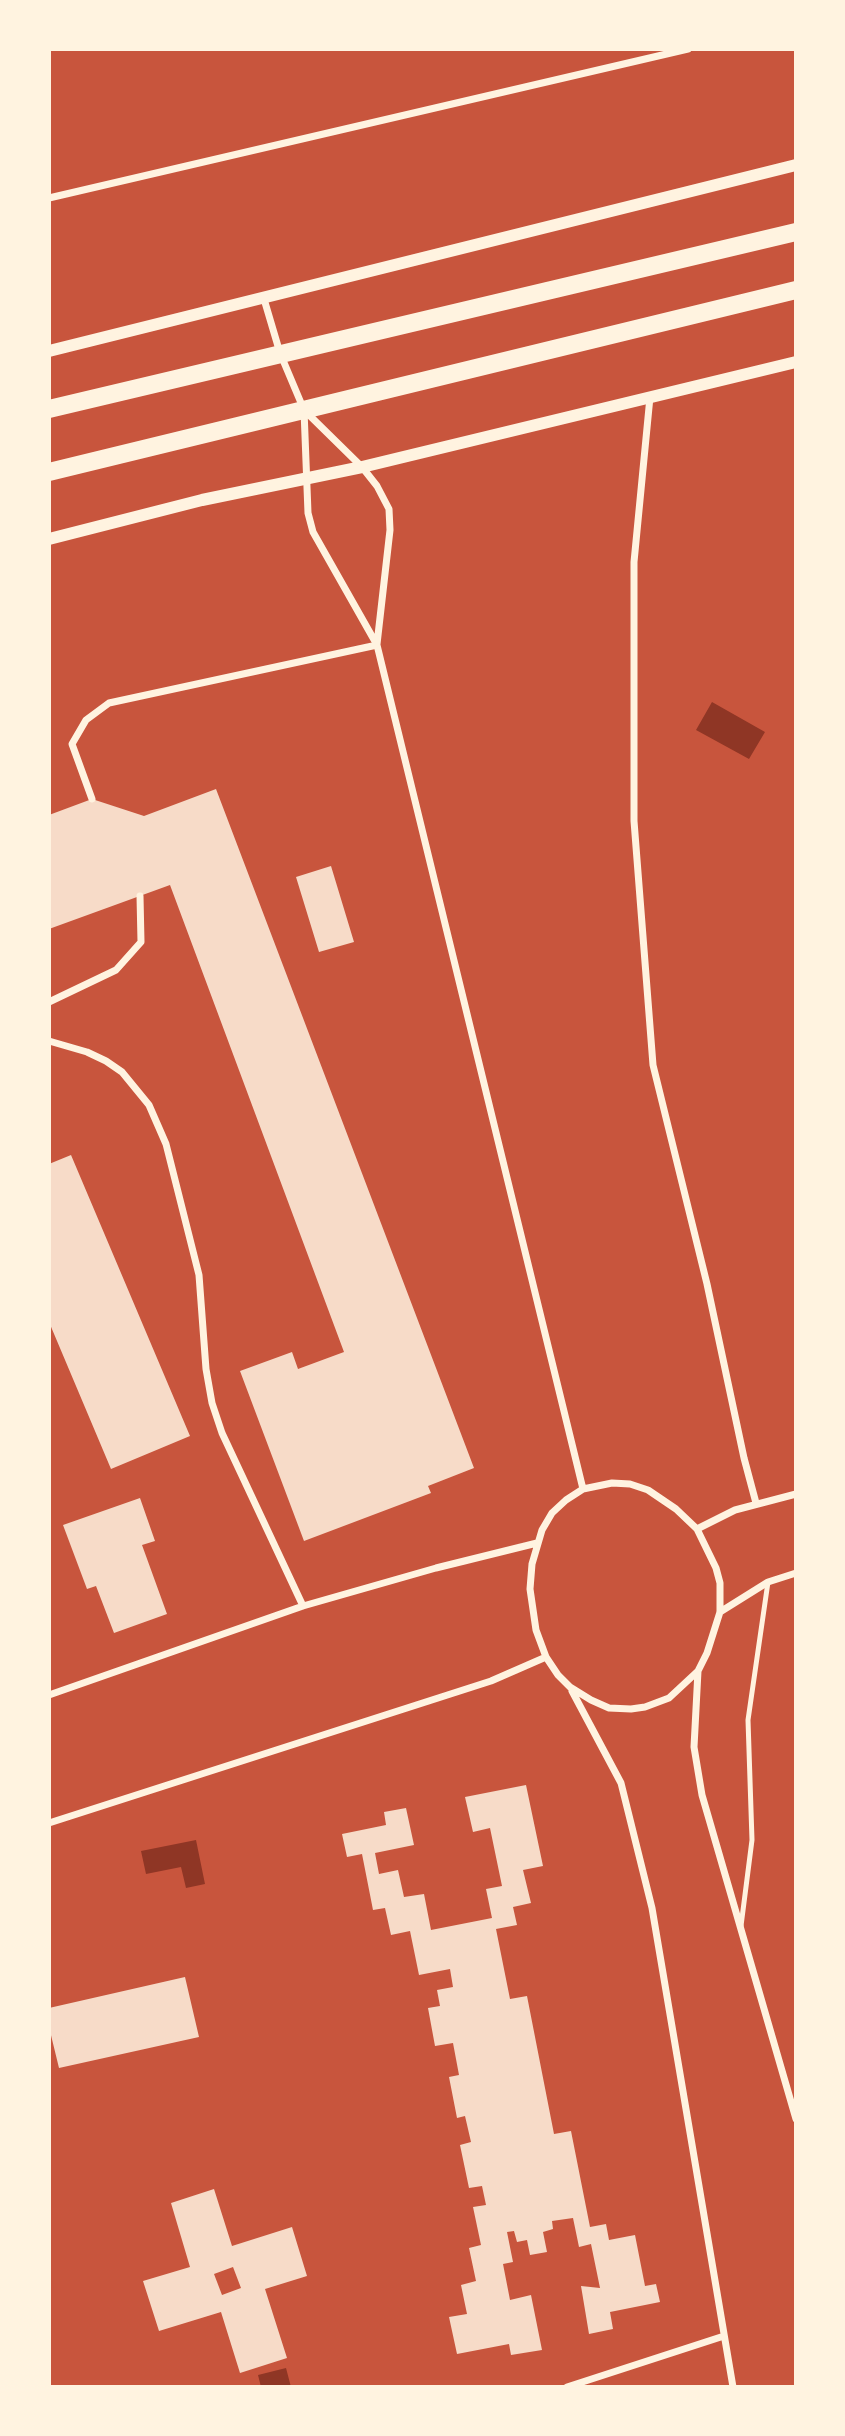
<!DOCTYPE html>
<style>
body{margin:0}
#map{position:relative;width:845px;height:2436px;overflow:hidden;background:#c8553d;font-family:Cabin,sans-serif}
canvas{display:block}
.frame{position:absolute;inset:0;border:51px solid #fff3e0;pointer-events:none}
</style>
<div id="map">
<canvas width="845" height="2436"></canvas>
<div class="frame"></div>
</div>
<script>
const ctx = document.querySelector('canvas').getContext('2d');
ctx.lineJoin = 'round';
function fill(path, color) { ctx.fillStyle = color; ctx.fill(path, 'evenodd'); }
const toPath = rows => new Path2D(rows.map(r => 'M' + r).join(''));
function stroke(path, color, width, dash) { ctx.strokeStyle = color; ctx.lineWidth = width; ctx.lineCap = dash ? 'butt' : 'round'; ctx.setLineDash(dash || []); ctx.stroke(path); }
const water = toPath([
 [712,702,765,732,749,759,696,730],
 [196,1840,205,1884,186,1888,181,1867,146,1874,141,1851],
 [286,2368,291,2387,261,2387,258,2375]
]);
const building = toPath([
 [216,789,474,1468,428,1486,431,1493,304,1541,240,1371,292,1352,298,1369,344,1352,170,885,49,929,49,815,92,799,144,816],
 [331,866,354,942,319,952,296,877],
 [71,1155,190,1436,111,1469,49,1322,49,1164],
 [140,1498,155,1541,142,1545,167,1614,114,1633,96,1586,87,1589,63,1525],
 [526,1785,543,1866,523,1870,531,1903,513,1907,517,1925,496,1929,510,1999,527,1996,554,2134,571,2131,590,2227,606,2224,609,2240,635,2235,645,2286,656,2284,660,2302,610,2312,613,2329,589,2334,581,2286,600,2288,591,2244,579,2247,573,2218,552,2221,553,2229,543,2232,547,2252,530,2255,527,2240,517,2242,514,2231,507,2232,513,2262,503,2264,510,2300,531,2295,542,2350,511,2355,509,2344,457,2354,449,2317,467,2314,461,2285,476,2281,469,2248,481,2245,473,2207,486,2205,482,2186,469,2188,460,2145,471,2142,465,2116,457,2118,449,2077,459,2075,453,2043,435,2046,428,2008,440,2006,437,1990,453,1987,450,1969,419,1975,410,1931,391,1935,385,1908,373,1910,362,1854,347,1857,342,1834,386,1825,384,1812,406,1808,414,1845,375,1853,379,1874,398,1870,404,1897,424,1894,431,1930,492,1918,486,1889,502,1886,490,1828,473,1832,465,1797],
 [185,1977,199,2037,59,2068,49,2027,49,2008],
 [214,2189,232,2246,292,2227,307,2276,265,2289,287,2358,240,2373,221,2312,159,2331,143,2281,190,2267,171,2203],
 [233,2267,241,2288,222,2295,214,2274]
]);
const service = toPath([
 [741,1926,752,1840,748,1720,768,1582]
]);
const minor = toPath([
 [49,198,688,49],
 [264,299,280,353,304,410,308,513,313,532,377,645,583,1489],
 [650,397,634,562,634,821,653,1065,707,1284,744,1458,756,1503],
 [306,412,362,467,377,486,389,509,390,530,377,644],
 [92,799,72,744,86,720,109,703,377,645],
 [49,1002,116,970,141,942,140,896],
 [49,1041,87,1052,106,1061,122,1072,149,1105,166,1144,199,1275,206,1369,212,1403,222,1433,303,1606],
 [697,1529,735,1510,796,1494],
 [720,1612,768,1582,796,1573],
 [698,1671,669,1698,645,1707,631,1709,609,1708,591,1700,570,1687,558,1675,546,1657,536,1630,530,1589,532,1564,542,1530,552,1513,566,1500,583,1489,612,1483,630,1484,648,1490,676,1509,697,1529,716,1568,720,1583,720,1612,707,1653,698,1671,694,1747,702,1795,796,2119],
 [572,1691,621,1783,652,1908,733,2387],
 [49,1695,303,1606,436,1568,537,1543],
 [49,1823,491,1681,546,1657],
 [567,2387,724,2336]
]);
const tertiary = toPath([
 [49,351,796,165],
 [49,539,202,500,362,467,796,362]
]);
const primary = toPath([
 [49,409,796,232],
 [49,472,796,290]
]);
fill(water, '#8f3625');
fill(building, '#f7dbc8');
stroke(service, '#fff3e0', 5);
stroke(minor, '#fff3e0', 7);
stroke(tertiary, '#fff3e0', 12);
stroke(primary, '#fff3e0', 18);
</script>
